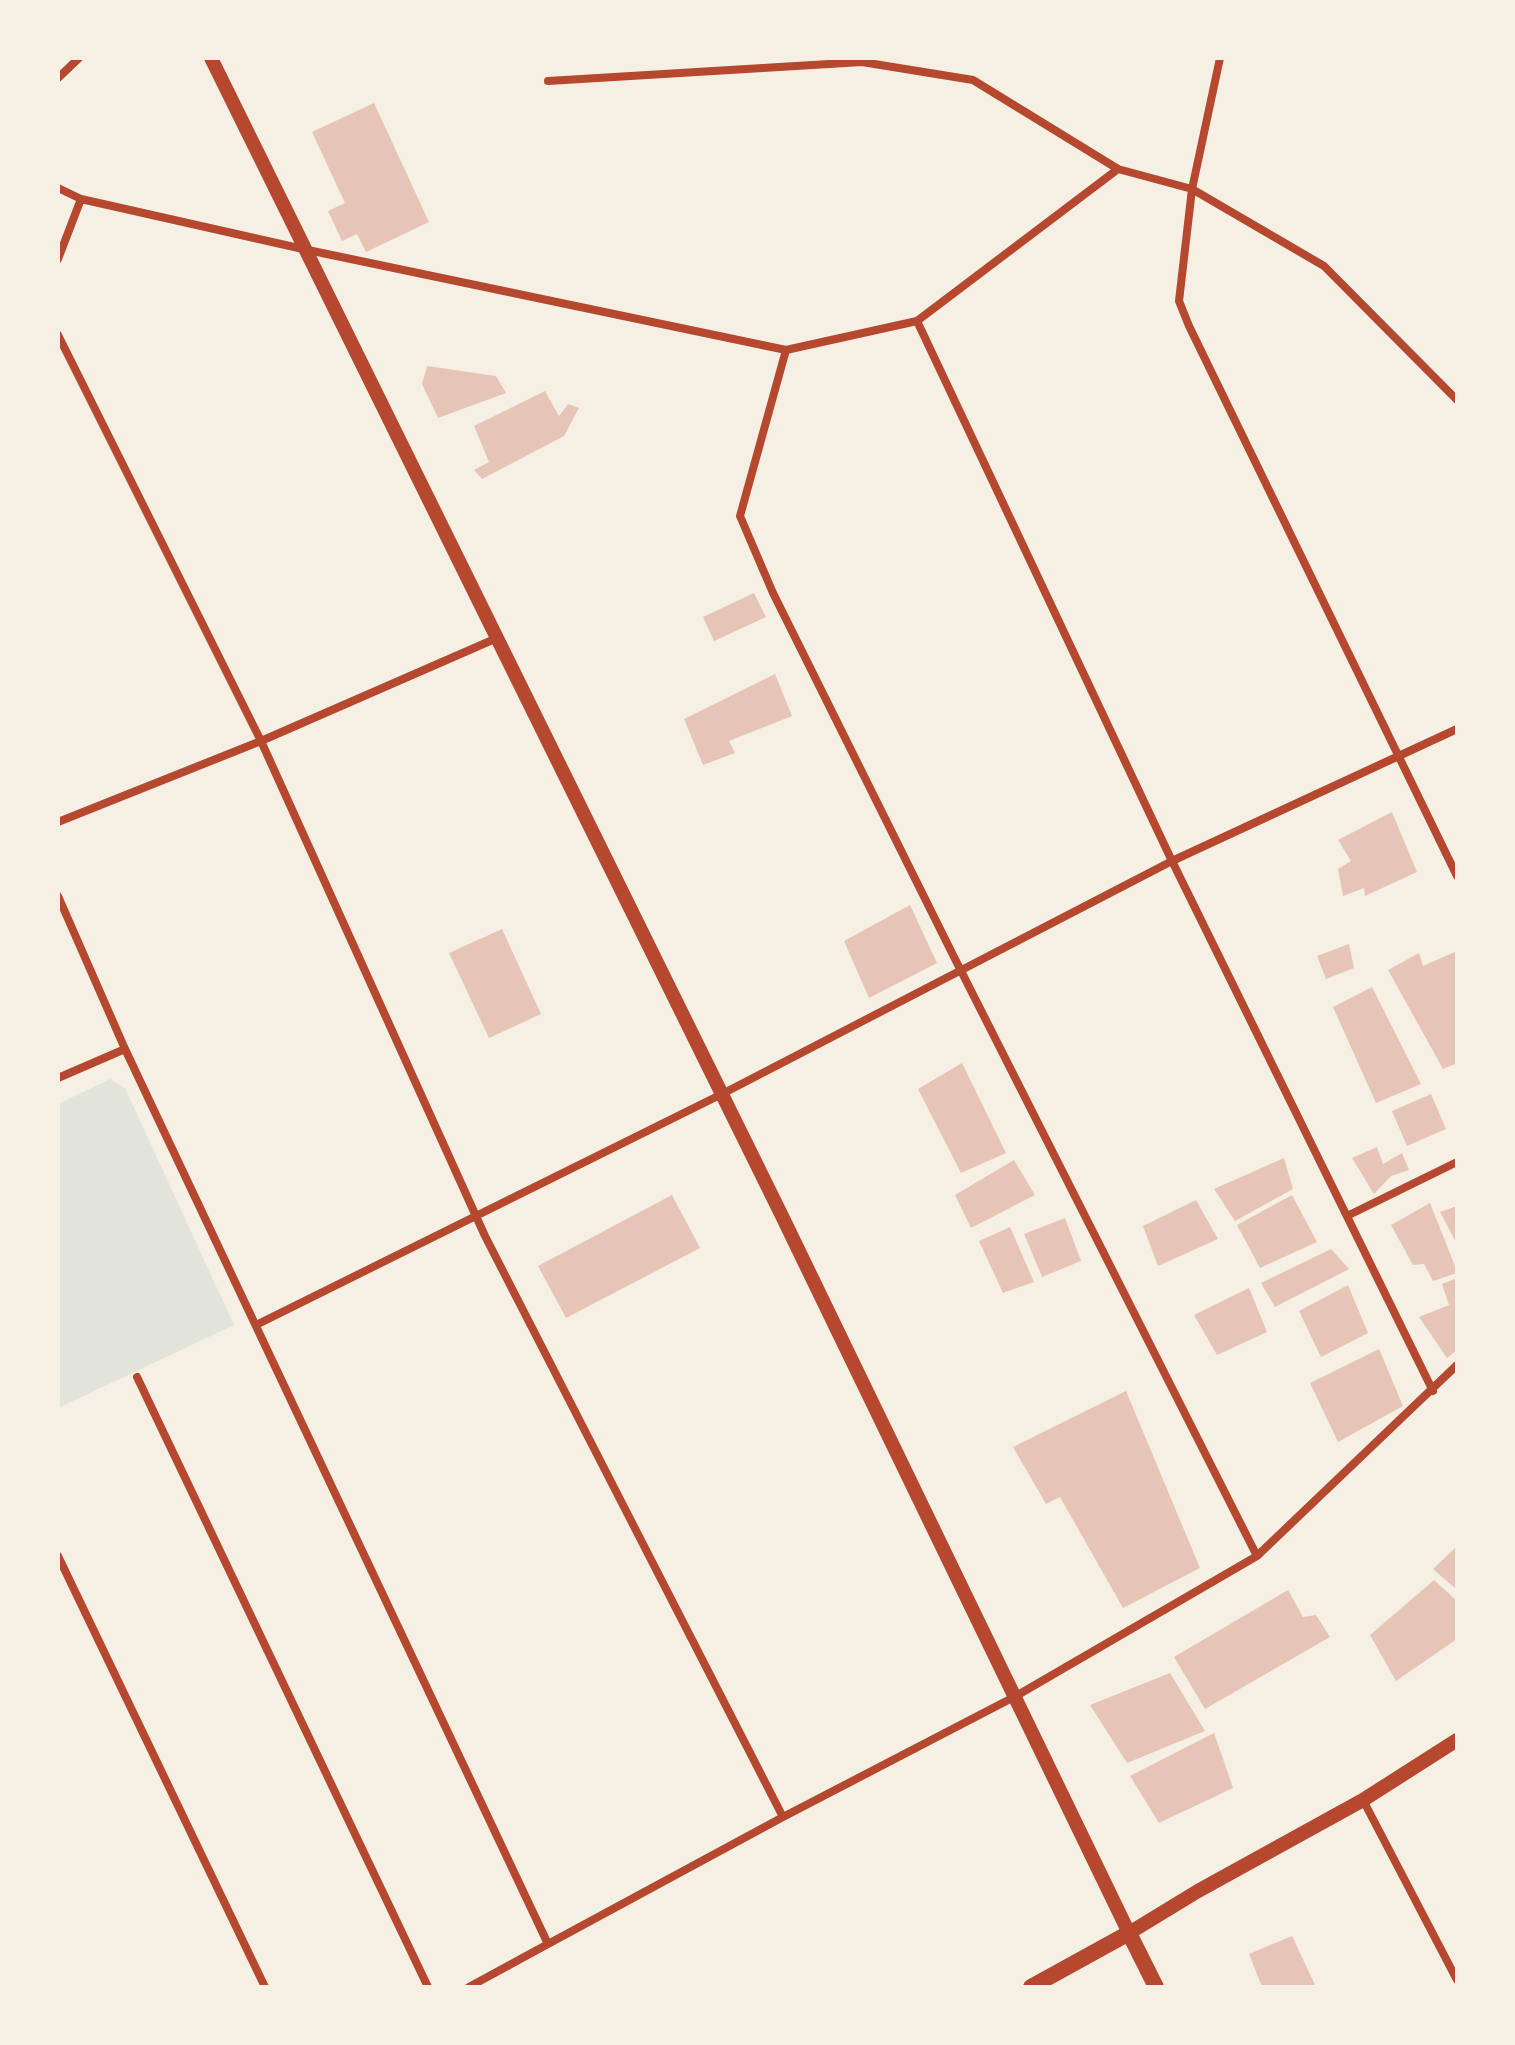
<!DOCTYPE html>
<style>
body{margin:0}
#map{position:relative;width:1515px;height:2045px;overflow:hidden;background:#f6efe4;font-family:Mulish,sans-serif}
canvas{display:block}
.frame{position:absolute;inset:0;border:60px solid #f6efe4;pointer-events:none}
</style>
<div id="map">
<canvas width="1515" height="2045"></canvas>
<div class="frame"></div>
</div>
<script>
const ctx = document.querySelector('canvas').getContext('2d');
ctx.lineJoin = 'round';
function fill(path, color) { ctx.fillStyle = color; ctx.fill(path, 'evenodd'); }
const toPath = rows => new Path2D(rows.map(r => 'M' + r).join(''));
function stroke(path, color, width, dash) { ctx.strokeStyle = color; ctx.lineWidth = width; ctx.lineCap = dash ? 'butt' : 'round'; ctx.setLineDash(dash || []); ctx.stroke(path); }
const green = toPath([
 [110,1079,125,1088,234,1325,58,1408,58,1104]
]);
const building = toPath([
 [374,103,429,222,366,252,357,234,342,241,328,211,345,203,312,132],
 [427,366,496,376,506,393,438,418,422,384],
 [545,391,559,416,568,404,579,408,564,436,482,479,474,470,489,462,474,426],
 [754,593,766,617,714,641,703,617],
 [775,674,792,716,729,741,735,753,703,765,684,719],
 [1392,812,1417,872,1365,896,1364,888,1343,896,1338,869,1351,861,1338,840],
 [910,905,937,963,869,998,844,941],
 [502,929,541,1014,489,1038,449,953],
 [1349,944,1354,968,1326,979,1317,956],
 [1457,951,1457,1063,1443,1069,1388,970,1419,953,1423,966],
 [1372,987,1421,1084,1376,1103,1333,1007],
 [962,1063,1006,1153,961,1173,918,1089],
 [1431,1094,1446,1129,1407,1146,1392,1111],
 [1377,1147,1383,1164,1402,1153,1409,1170,1391,1176,1374,1194,1352,1158],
 [1284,1158,1293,1189,1235,1221,1214,1189],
 [1014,1160,1035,1195,971,1228,955,1195],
 [672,1195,700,1248,566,1318,538,1266],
 [1292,1195,1317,1242,1260,1268,1237,1225],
 [1196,1200,1218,1239,1158,1266,1143,1226],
 [1430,1203,1457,1271,1457,1273,1433,1281,1424,1264,1413,1265,1391,1225],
 [1457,1206,1457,1244,1440,1212],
 [1065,1218,1081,1261,1042,1277,1024,1234],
 [1010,1227,1034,1282,1003,1293,979,1241],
 [1331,1249,1349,1269,1275,1307,1261,1283],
 [1457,1278,1457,1350,1447,1358,1419,1317,1449,1305,1442,1284],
 [1348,1285,1368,1333,1321,1357,1299,1311],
 [1249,1288,1267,1332,1217,1355,1194,1315],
 [1379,1349,1403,1406,1338,1442,1310,1383],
 [1126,1391,1200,1568,1123,1608,1060,1497,1046,1504,1013,1447],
 [1457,1546,1457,1590,1433,1569],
 [1434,1580,1457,1601,1457,1639,1396,1681,1370,1635],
 [1288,1590,1303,1617,1316,1615,1330,1637,1205,1709,1174,1657],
 [1170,1673,1205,1731,1127,1763,1090,1705],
 [1214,1733,1233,1788,1159,1823,1130,1776],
 [1292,1936,1316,1987,1262,1987,1249,1954]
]);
const minor = toPath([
 [1220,58,1192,189,1179,301,1189,326,1457,876],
 [58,78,79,58],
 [548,81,862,62,973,80,1118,169,1192,189,1324,266,1457,400],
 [58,188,81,199,303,249,786,350,917,321,1118,169],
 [58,259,81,199],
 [917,321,1172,861,1433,1391],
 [58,335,261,741,485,1236,783,1817],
 [786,350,740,516,773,593,954,957,1257,1556],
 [58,822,261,741,497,638],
 [58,896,125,1049,548,1944,783,1817,1016,1696,1257,1556,1457,1365],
 [58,1078,125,1049],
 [1347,1216,1457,1162],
 [256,1325,722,1094,1172,861,1457,729],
 [137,1377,428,1987],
 [58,1556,265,1987],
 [1363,1800,1457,1980],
 [469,1987,548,1944]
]);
const tertiary = toPath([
 [211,58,782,1216,1129,1933,1198,1891,1363,1800,1457,1740]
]);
const secondary = toPath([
 [1031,1987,1129,1933,1156,1987]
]);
fill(green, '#e2e4dc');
fill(building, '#e6c5b7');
stroke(minor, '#b5482f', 8);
stroke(tertiary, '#b5482f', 14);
stroke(secondary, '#b5482f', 16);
</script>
